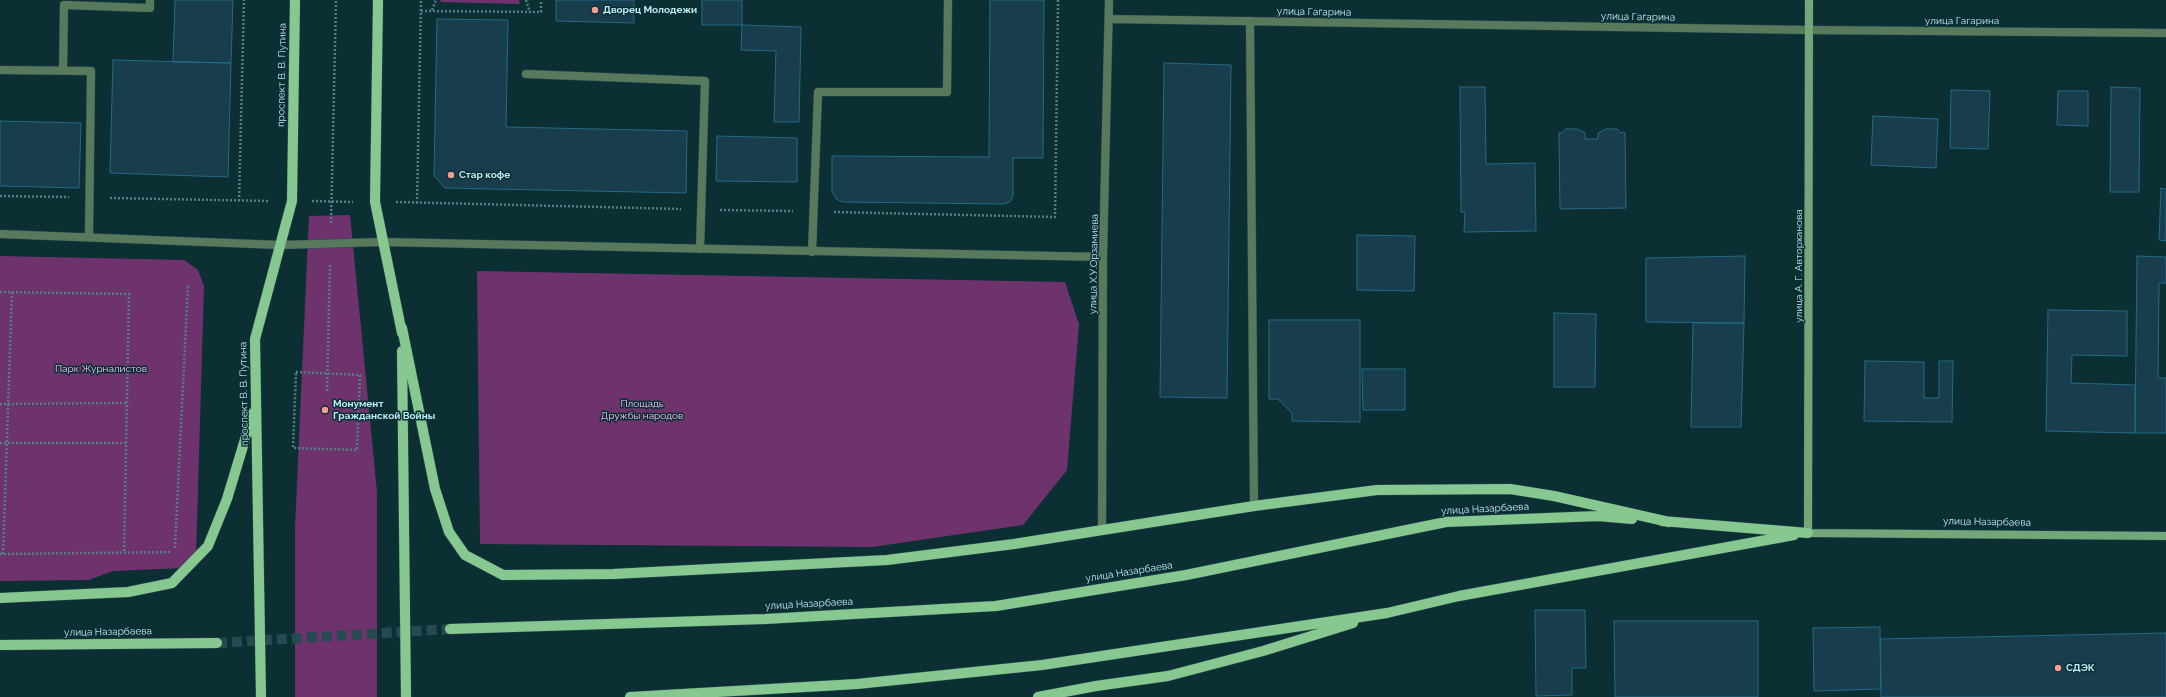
<!DOCTYPE html>
<meta charset="utf-8">
<style>
body{margin:0}
canvas{display:block;background:#0b2f33}
</style>
<canvas width="2166" height="697"></canvas>
<script>
const ctx = document.querySelector('canvas').getContext('2d');
ctx.lineJoin = 'round';
function fill(path, color) { ctx.fillStyle = color; ctx.fill(path, 'evenodd'); }
const toPath = rows => new Path2D(rows.map(r => 'M' + r).join(''));
function stroke(path, color, width, dash) { ctx.strokeStyle = color; ctx.lineWidth = width; ctx.lineCap = dash ? 'butt' : 'round'; ctx.setLineDash(dash || []); ctx.stroke(path); }
function write(font, color, halo, rows, align = 'center') {
  ctx.font = font + ' Raleway,sans-serif'; ctx.lineWidth = 3; ctx.setLineDash([]); ctx.textBaseline = 'middle'; ctx.strokeStyle = halo; ctx.fillStyle = color; for (const [text, x, y, turn = 0] of rows) {
    ctx.save(); ctx.translate(x, y); ctx.rotate((+turn || 0) * Math.PI / 180); ctx.textAlign = isNaN(turn) ? turn : align; if (halo) ctx.strokeText(text, 0, 0); ctx.fillText(text, 0, 0); ctx.restore();
  }
}
const green = toPath([
 [441,0,519,0,520,4,440,2],
 [350,215,377,492,377,697,295,697,295,528,309,216],
 [0,256,184,260,198,270,204,286,196,556,183,568,113,571,89,580,0,581],
 [477,271,1065,282,1079,324,1067,470,1023,525,872,547,480,544]
]);
const building = toPath([
 [175,0,233,0,231,63,173,62,175,0],
 [556,0,634,0,634,23,556,21,556,0],
 [702,0,742,0,742,25,702,25,702,0],
 [990,0,1044,0,1043,158,1013,158,1013,196,1010,202,1003,204,843,202,836,199,832,191,832,156,989,157,990,0],
 [437,19,508,20,506,127,687,131,686,193,445,188,434,176,437,19],
 [742,25,801,27,799,122,774,122,776,51,741,50,742,25],
 [113,60,231,63,228,177,110,173,113,60],
 [1164,63,1231,65,1227,398,1160,397,1164,63],
 [1460,87,1485,87,1486,164,1535,163,1536,231,1464,232,1465,212,1461,212,1460,87],
 [2111,87,2140,88,2139,192,2110,192,2111,87],
 [1951,90,1990,91,1988,149,1950,148,1951,90],
 [2058,91,2088,91,2088,126,2057,125,2058,91],
 [1873,116,1938,119,1936,168,1871,165,1873,116],
 [0,121,81,123,79,188,0,186,0,121],
 [1566,129,1578,129,1585,133,1585,139,1598,139,1598,133,1606,129,1617,129,1621,133,1625,132,1626,208,1560,209,1559,133,1562,133,1566,129],
 [717,136,797,138,797,182,716,181,717,136],
 [2161,188,2166,189,2166,241,2159,240,2161,188],
 [1357,235,1415,236,1414,291,1357,290,1357,235],
 [1745,256,1744,323,1646,322,1646,258,1745,256],
 [2137,256,2166,257,2166,283,2159,283,2158,378,2166,378,2166,433,2135,433,2137,256],
 [2048,310,2127,311,2127,356,2072,355,2071,383,2135,385,2135,433,2046,431,2048,310],
 [1554,313,1596,314,1595,387,1554,387,1554,313],
 [1269,320,1360,320,1360,422,1292,421,1292,413,1278,399,1269,399,1269,320],
 [1693,323,1744,323,1741,427,1691,427,1693,323],
 [1865,361,1924,362,1924,398,1939,398,1939,361,1953,361,1952,422,1864,421,1865,361],
 [1362,369,1405,369,1405,410,1363,410,1362,369],
 [1535,610,1585,610,1586,668,1572,668,1572,695,1536,696,1535,610],
 [1614,621,1758,621,1758,697,1615,697,1614,621],
 [1880,627,1881,689,1814,691,1813,628,1880,627],
 [2166,633,2166,697,1881,697,1880,639,2166,633]
]);
const primaryTunnel = toPath([
 [217,643,450,629]
]);
const path = toPath([
 [526,0,530,12],
 [432,10,436,0],
 [421,11,541,12,541,0],
 [0,196,69,197],
 [110,198,269,201],
 [239,201,244,0],
 [312,201,353,202],
 [396,202,681,209],
 [417,203,421,0],
 [720,210,793,211],
 [834,212,1055,217,1058,0],
 [331,223,336,0],
 [0,292,129,294,124,553],
 [296,372,360,375,357,450,293,448,296,372],
 [327,391,330,264],
 [0,404,127,403],
 [0,443,126,443],
 [175,548,188,284],
 [0,554,171,552],
 [3,554,12,292]
]);
const lane = toPath([
 [1250,21,1254,506],
 [0,70,91,71,89,237],
 [63,71,64,5,150,8,150,0],
 [526,74,705,81,700,249],
 [812,252,818,92,947,92,948,0]
]);
const street = toPath([
 [1109,19,1809,30,2166,33],
 [0,234,280,245,383,242,1103,257],
 [1102,529,1103,257,1109,0]
]);
const secondary = toPath([
 [1809,0,1808,533,2166,536]
]);
const primary = toPath([
 [378,0,375,202,402,333],
 [402,328,435,489,449,532,465,555,503,575,613,574,887,560,1014,544,1254,506,1377,490,1510,489,1554,496,1669,522],
 [402,351,406,697],
 [1662,521,1808,533],
 [0,598,128,592,172,583,208,546,227,499,253,413],
 [450,629,765,619,996,606,1186,575,1446,522,1598,516,1632,519],
 [0,645,217,643],
 [261,697,255,339,292,201,295,0],
 [630,697,857,684,1042,665,1387,613,1459,596,1794,535],
 [1038,697,1096,686,1168,676,1263,651,1353,623]
]);
const markers = [
 [595,10,4,"#f59c91"],
 [451,175,4,"#f59c91"],
 [325,410,4,"#f59c91"],
 [2058,668,4,"#f59c91"]
];
const poiNames = [
 ["Дворец Молодежи",603,10],
 ["Стар кофе",459,175],
 ["Монумент",333,404],
 ["Гражданской Войны",333,416],
 ["СДЭК",2066,668]
];
const streetNames = [
 ["улица Гагарина",1314,12,1],
 ["улица Гагарина",1638,17,1],
 ["улица Гагарина",1962,21],
 ["проспект В. В. Путина",282,75,-89],
 ["улица Х.У.Орзамиева",1094,264,-89],
 ["улица А. Г. Авторханова",1799,266,-90],
 ["проспект В. В. Путина",244,394,-91],
 ["улица Назарбаева",1485,509,-3],
 ["улица Назарбаева",1987,522,1],
 ["улица Назарбаева",1129,572,-9],
 ["улица Назарбаева",809,604,-3],
 ["улица Назарбаева",108,632,-1]
];
const parkNames = [
 ["Парк Журналистов",101,369],
 ["Площадь",642,404],
 ["Дружбы народов",642,416]
];
fill(green, '#6e336d');
fill(building, '#183d4d');
stroke(building, '#236a85', 1);
stroke(primaryTunnel, '#254b50', 10, [10, 5]);
stroke(lane, '#274d52', 9);
stroke(street, '#274d52', 9);
stroke(secondary, '#274d52', 9);
stroke(primary, '#274d52', 11);
stroke(path, '#557e84', 2.5, [2, 2]);
stroke(lane, '#59795d', 8);
stroke(street, '#59795d', 8);
stroke(secondary, '#73a679', 8);
stroke(primary, '#86c88f', 10);
for (const [x, y, r, color] of markers) { const dot = new Path2D(); dot.arc(x, y, r, 0, 2 * Math.PI); ctx.fillStyle = color; ctx.fill(dot); stroke(dot, '#0b2f33', 1.5); }
write('bold 10px', '#baeaf2', '#0b2f33', poiNames, 'left');
write('10px', '#baeaf2', '#0b2f33', streetNames);
write('10px', '#f7c0f4', '#0b2f33', parkNames);
</script>
